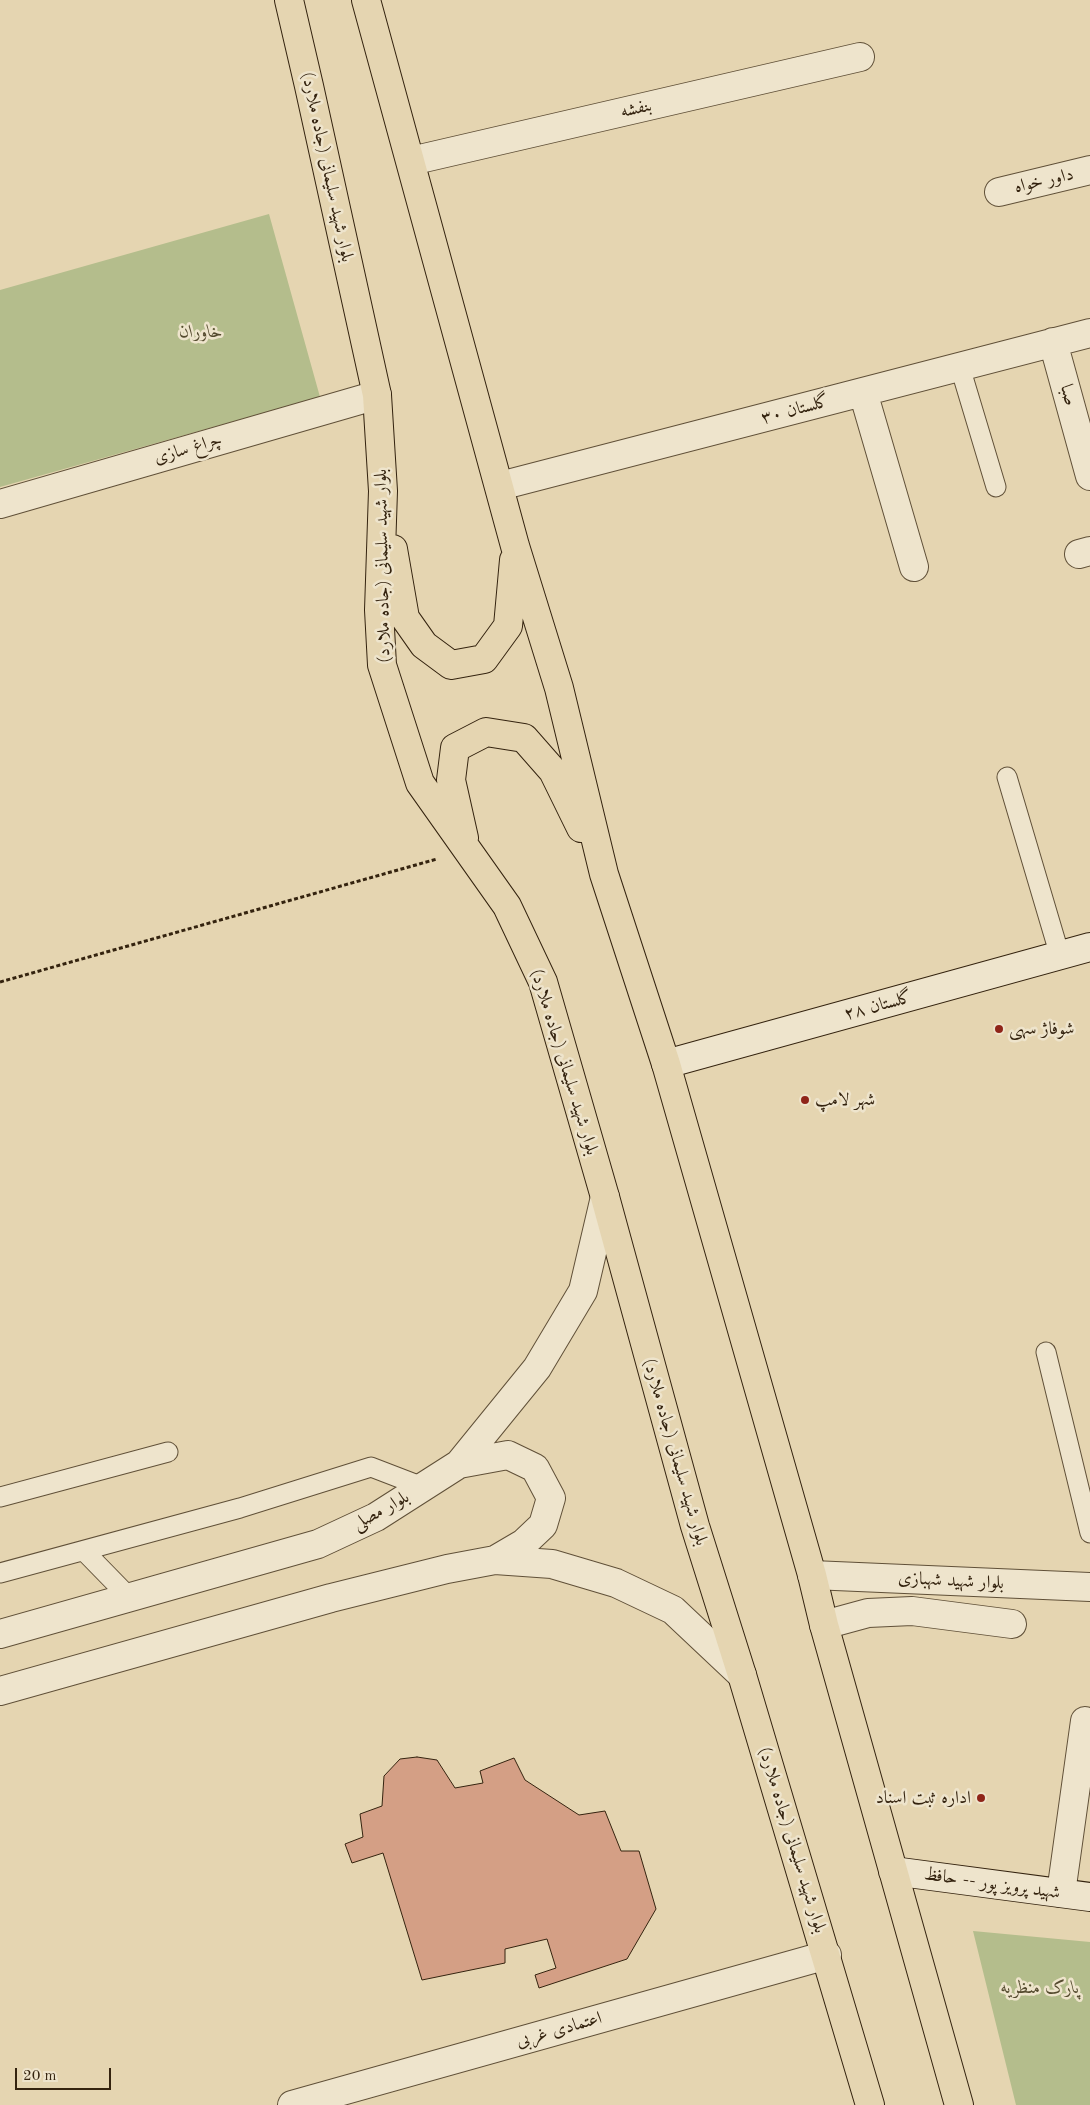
<!DOCTYPE html>
<meta charset="utf-8">
<style>
body{margin:0}
#map{position:relative;width:1090px;height:2105px;overflow:hidden;background:#e5d5b1;font-family:"Old Standard TT",serif}
canvas{display:block}
.scale{position:absolute;left:15px;top:2068px;width:96px;height:22px;box-sizing:border-box;border:2px solid #34230f;border-top:0;padding-left:6px;font-size:15px;line-height:18px;white-space:nowrap;color:#34230f;-webkit-text-stroke:4px #eee4cc;paint-order:stroke}
</style>
<div id="map">
<canvas width="1090" height="2105"></canvas>
<div class="scale">20 m</div>
</div>
<script>
const ctx = document.querySelector('canvas').getContext('2d');
ctx.lineJoin = 'round';
function fill(path, color) { ctx.fillStyle = color; ctx.fill(path, 'evenodd'); }
const toPath = rows => new Path2D(rows.map(r => 'M' + r).join(''));
function stroke(path, color, width, dash) { ctx.strokeStyle = color; ctx.lineWidth = width; ctx.lineCap = dash ? 'butt' : 'round'; ctx.setLineDash(dash || []); ctx.stroke(path); }
function write(font, color, halo, rows, align = 'center') {
  ctx.font = font + ' "Old Standard TT",Amiri,serif'; ctx.lineWidth = 5; ctx.setLineDash([]); ctx.textBaseline = 'middle'; ctx.strokeStyle = halo; ctx.fillStyle = color; for (const [text, x, y, turn = 0] of rows) {
    ctx.save(); ctx.translate(x, y); ctx.rotate((+turn || 0) * Math.PI / 180); ctx.textAlign = isNaN(turn) ? turn : align; if (halo) ctx.strokeText(text, 0, 0); ctx.fillText(text, 0, 0); ctx.restore();
  }
}
const green = toPath([
 [269,214,320,397,0,487,0,290],
 [973,1931,1090,1942,1090,2105,1016,2105]
]);
const building = toPath([
 [417,1757,437,1760,455,1788,483,1783,480,1771,514,1758,525,1780,579,1815,605,1811,621,1851,639,1851,656,1909,627,1959,539,1988,535,1975,556,1968,547,1939,505,1949,505,1963,422,1980,383,1853,352,1863,345,1844,363,1837,360,1814,382,1806,384,1776,400,1759,417,1757]
]);
const path = toPath([
 [0,982,437,859]
]);
const service = toPath([
 [960,367,996,487],
 [1007,777,1060,956],
 [1046,1352,1090,1533],
 [0,1497,168,1452],
 [84,1551,130,1598],
 [0,1573,240,1508,371,1467,423,1487]
]);
const minor = toPath([
 [411,161,860,57],
 [999,192,1090,170],
 [1053,342,1090,476],
 [863,392,914,567],
 [500,486,1090,333],
 [0,504,377,395],
 [1079,554,1090,551],
 [824,1625,868,1613,912,1611,1012,1624],
 [1061,1893,1085,1721],
 [292,2105,827,1955]
]);
const tertiary = toPath([
 [459,1464,508,1455,535,1468,551,1498,543,1525,524,1543,495,1560],
 [812,1575,1090,1587],
 [0,1634,318,1544,376,1517,459,1464,537,1368,583,1291,605,1197],
 [0,1691,331,1598,447,1569,495,1560,552,1564,616,1583,673,1610,742,1675]
]);
const secondary = toPath([
 [666,1064,1090,947],
 [893,1871,1090,1897]
]);
const primary = toPath([
 [289,0,309,86,377,395,383,491,379,610,382,665,420,783,507,906,543,982,605,1197,695,1526,742,1675,870,2105],
 [366,0,515,546,559,688,604,874,666,1064,812,1575,824,1625,959,2105],
 [393,549,405,618,424,645,451,665,484,659,508,626,514,560],
 [464,838,451,780,455,748,486,732,524,738,553,771,581,828]
]);
const markers = [
 [999,1029,5,"#8f2418"],
 [805,1100,5,"#8f2418"],
 [981,1798,5,"#8f2418"]
];
const streetNames = [
 ["بنفشه",636,109,-13],
 ["بلوار شهید سلیمانی (جاده ملارد)",327,167,78],
 ["داور خواه",1044,181,-13],
 ["صبا",1068,395,75],
 ["گلستان ۳۰",795,410,-15],
 ["چراغ سازی",188,449,-16],
 ["بلوار شهید سلیمانی (جاده ملارد)",383,566,-91],
 ["گلستان ۲۸",878,1006,-15],
 ["بلوار شهید سلیمانی (جاده ملارد)",564,1062,73],
 ["بلوار شهید سلیمانی (جاده ملارد)",675,1452,74],
 ["بلوار مصلی",381,1511,-29],
 ["بلوار شهید شهبازی",951,1581,3],
 ["بلوار شهید سلیمانی (جاده ملارد)",792,1840,73],
 ["شهید پرویز پور -- حافظ",992,1884,8],
 ["اعتمادی غربی",559,2030,-16]
];
const parkNames = [
 ["خاوران",201,332],
 ["پارک منظریه",1040,1988]
];
const poiNames = [
 ["شوفاژ سهی",1009,1029],
 ["شهر لامپ",815,1100],
 ["اداره ثبت اسناد",971,1798,"right"]
];
fill(green, '#b4bd8c');
fill(building, '#d49f85');
stroke(building, '#34230f', 1);
stroke(service, '#605038', 21);
stroke(minor, '#605038', 30);
stroke(tertiary, '#605038', 30);
stroke(secondary, '#34230f', 30);
stroke(primary, '#34230f', 30);
stroke(path, '#34230f', 3, [4, 2.5]);
stroke(service, '#eee4cc', 19);
stroke(minor, '#eee4cc', 28);
stroke(tertiary, '#eee4cc', 28);
stroke(secondary, '#eee4cc', 28);
stroke(primary, '#e5d5b1', 28);
for (const [x, y, r, color] of markers) { const dot = new Path2D(); dot.arc(x, y, r, 0, 2 * Math.PI); ctx.fillStyle = color; ctx.fill(dot); stroke(dot, '#eee4cc', 2); }
write('18px', '#34230f', '#eee4cc', streetNames);
write('italic 18px', '#544a2e', '#eee4cc', parkNames);
write('18px', '#34230f', '#eee4cc', poiNames, 'left');
</script>
